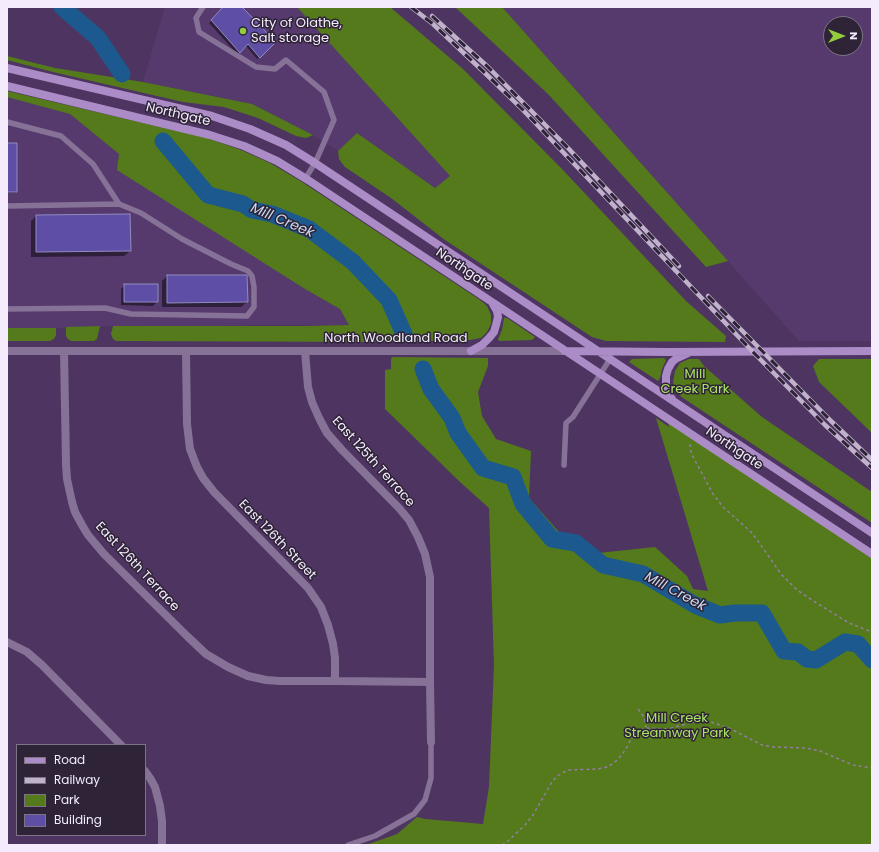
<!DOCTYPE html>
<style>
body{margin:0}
#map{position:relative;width:879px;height:852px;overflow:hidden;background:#4e3561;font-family:Poppins,sans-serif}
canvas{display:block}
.frame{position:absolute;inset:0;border:8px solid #f4ecfc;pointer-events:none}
.legend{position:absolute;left:16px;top:744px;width:130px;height:92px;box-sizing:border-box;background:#2e2337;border:1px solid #7d7386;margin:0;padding:5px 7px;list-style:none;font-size:12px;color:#f4ecfc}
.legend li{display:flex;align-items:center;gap:8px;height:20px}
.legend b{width:20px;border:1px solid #7d7386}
.north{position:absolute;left:823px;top:16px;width:40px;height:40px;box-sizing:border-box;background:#2e2337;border:1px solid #7d7386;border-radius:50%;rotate:90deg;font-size:11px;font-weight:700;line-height:16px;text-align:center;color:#f4ecfc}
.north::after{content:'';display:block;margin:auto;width:14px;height:18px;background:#92cd3e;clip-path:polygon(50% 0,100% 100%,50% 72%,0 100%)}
</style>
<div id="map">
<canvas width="879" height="852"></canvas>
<div class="frame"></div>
<ul class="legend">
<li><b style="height:5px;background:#ac8cc7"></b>Road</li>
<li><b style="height:5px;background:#c0b2cb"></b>Railway</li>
<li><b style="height:11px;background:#547a1b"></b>Park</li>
<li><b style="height:11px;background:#5f4ea5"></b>Building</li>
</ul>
<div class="north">N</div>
</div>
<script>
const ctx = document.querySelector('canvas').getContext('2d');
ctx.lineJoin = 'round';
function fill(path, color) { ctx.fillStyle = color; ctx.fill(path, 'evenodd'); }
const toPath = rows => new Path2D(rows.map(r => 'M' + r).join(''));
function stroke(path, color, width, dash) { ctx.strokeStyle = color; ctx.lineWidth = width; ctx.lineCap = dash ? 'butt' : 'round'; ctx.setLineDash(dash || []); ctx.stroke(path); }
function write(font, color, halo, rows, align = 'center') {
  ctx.font = font + ' Poppins,sans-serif'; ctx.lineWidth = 3; ctx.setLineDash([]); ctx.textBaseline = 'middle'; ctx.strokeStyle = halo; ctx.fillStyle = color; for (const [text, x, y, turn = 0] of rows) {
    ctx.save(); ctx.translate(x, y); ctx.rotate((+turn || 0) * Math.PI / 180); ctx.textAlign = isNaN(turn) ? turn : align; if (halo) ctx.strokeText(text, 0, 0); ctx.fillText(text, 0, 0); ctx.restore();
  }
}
const built = toPath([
 [165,7,297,7,450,176,435,188,357,133,338,151,313,135,252,104,143,82],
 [502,7,872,7,872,341,799,341],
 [831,24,855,24,855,48,831,48],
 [7,97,70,114,119,154,305,289,340,309,349,325,113,326,56,328,7,328]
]);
const green = toPath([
 [297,7,390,7,463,69,562,169,686,301,726,336,725,342,606,341,592,337,445,240,391,198,345,167,339,159,338,151,357,133,435,188,450,176],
 [455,7,502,7,728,261,706,267,548,94],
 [7,56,55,68,143,82,252,104,313,135,306,138,296,136,258,118,224,107,183,102,53,72,7,60],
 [7,91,207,138,241,150,270,163,302,182,480,300,487,306,491,315,491,324,487,332,481,338,470,340,388,342,116,341,113,339,111,334,113,326,305,326,349,325,340,309,305,289,117,170,119,154,70,114,7,97],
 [504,318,507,318,535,337,532,340,499,341,498,339,502,330],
 [100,326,97,339,94,341,71,341,68,339,66,336,66,327],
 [7,328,56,328,56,335,54,339,50,341,7,341],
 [392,357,488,358,488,366,478,392,482,416,496,439,531,451,529,498,559,532,575,545,576,543,589,554,655,547,687,576,693,589,708,591,656,418,669,427,667,418,872,554,872,845,366,845,397,834,417,817,425,819,483,824,489,787,494,665,489,508,460,482,385,409,385,370,391,369,391,359],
 [664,358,666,360,662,369,660,378,658,381,629,362,632,359],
 [689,359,699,359,704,366,762,417,872,492,872,523,683,398,676,392,673,382,675,371,680,363],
 [819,359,872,359,872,433,819,382,813,366]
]);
const shadow = toPath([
 [224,7,240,7,275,42,257,59,246,46,237,54,209,23],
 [7,144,16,144,16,192,15,193,7,193],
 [36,216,130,251,124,256,31,257,31,221],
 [167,276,247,302,241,307,162,307,162,281],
 [125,285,157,302,153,306,121,305,121,289]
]);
const river = toPath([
 [62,7,98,38,122,74],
 [163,141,208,195,243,204,252,210,272,214,309,229,353,262,389,300,404,334],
 [423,369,431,389,452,418,458,433,483,468,513,477,523,504,552,539,576,543,603,565,643,574,695,605,720,615,735,613,762,613,784,651,798,652,807,659,816,660,845,642,858,644,872,660]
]);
const building = toPath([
 [223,7,242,7,276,42,260,58,248,44,240,53,211,20,223,7],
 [7,143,17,143,17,192,7,192,7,143],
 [130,214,131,251,36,252,36,215,130,214],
 [167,275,247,275,248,302,167,303,167,275],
 [124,284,158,284,158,302,124,302,124,284]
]);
const path = toPath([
 [690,444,691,453,713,494,723,507,751,532,758,541,781,574,797,590,815,602,849,623,872,632],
 [638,709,644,717,646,727],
 [502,845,508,841,525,825,533,815,552,782,557,776,564,772,569,770,598,769,607,767,614,763,620,757,626,749,631,739,636,733,641,730,646,728,668,729,694,722,701,721,711,722,729,728,762,745,774,747,806,748,820,751,853,765,872,768]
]);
const service = toPath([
 [203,7,196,18,199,32,256,67,275,69,286,60,324,92,334,120,315,163,305,179],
 [7,122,61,136,93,164,119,204,7,206],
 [7,309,105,308,131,314,247,316,254,307,254,287,252,276,248,271,231,264,182,239,141,213,119,204],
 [564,465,566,423,573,417,610,359],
 [348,845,375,836,414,814,425,800,431,778,431,742]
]);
const minor = toPath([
 [7,351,565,351],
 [64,351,66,464,67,479,72,502,75,512,82,525,88,535,104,554,188,637,206,654,228,667,248,676,266,680,280,681,335,681,430,682],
 [186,351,187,424,190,449,197,467,203,478,214,492,308,588,321,607,328,625,333,644,335,658,335,681],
 [305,351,308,387,312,402,319,418,327,433,342,450,399,508,409,520,418,537,425,554,430,577,430,682,431,742],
 [7,642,27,652,42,665,121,745],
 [145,771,150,778,155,787,160,806,162,821,162,845]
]);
const secondary = toPath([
 [7,68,212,116,250,129,286,145,315,163,872,533],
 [7,86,210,135,244,146,277,161,308,180,872,554],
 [471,351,482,345,489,338,494,332,496,325,498,317,497,311,493,304],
 [565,351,668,352,872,351],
 [672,399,667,392,666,384,666,376,668,369,672,362,677,358,688,353]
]);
const rail = toPath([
 [411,7,433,24,486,74,523,110,752,351,825,425,872,468],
 [432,16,488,67,569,149,679,266],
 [708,296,831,421,872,460]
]);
const markers = [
 [243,31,4,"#92cd3e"]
];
const poiNames = [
 ["City of Olathe,",251,24],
 ["Salt storage",251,39]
];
const streetNames = [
 ["Northgate",178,115,13],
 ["Northgate",464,270,34],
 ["North Woodland Road",396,339],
 ["Northgate",734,449,34],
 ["East 125th Terrace",373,462,48],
 ["East 126th Street",277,540,46],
 ["East 126th Terrace",137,567,47]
];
const parkNames = [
 ["Mill",695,375],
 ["Creek Park",695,390],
 ["Mill Creek",677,719],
 ["Streamway Park",677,734]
];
const waterNames = [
 ["Mill Creek",282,221,23],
 ["Mill Creek",675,592,28]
];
fill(built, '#573a6d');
fill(green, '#547a1b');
fill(shadow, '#0007');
stroke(river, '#1c598f', 17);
fill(building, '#5f4ea5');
stroke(building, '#918bc0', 1);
stroke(path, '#917fa0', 1.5, [3, 3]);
stroke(service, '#867297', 5.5);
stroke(minor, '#867297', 8);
stroke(secondary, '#ac8cc7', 8);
stroke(rail, '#c0b2cb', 4.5);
stroke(rail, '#2e2337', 3, [9]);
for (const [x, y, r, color] of markers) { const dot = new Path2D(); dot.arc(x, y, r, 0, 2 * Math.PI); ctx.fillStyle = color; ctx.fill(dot); stroke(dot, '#2e2337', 1.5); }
write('13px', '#f4ecfc', '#2e2337', poiNames, 'left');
write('13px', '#f4ecfc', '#2e2337', streetNames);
write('13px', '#abe266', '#2e2337', parkNames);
write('italic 14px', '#cbdef1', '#2e2337', waterNames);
</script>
